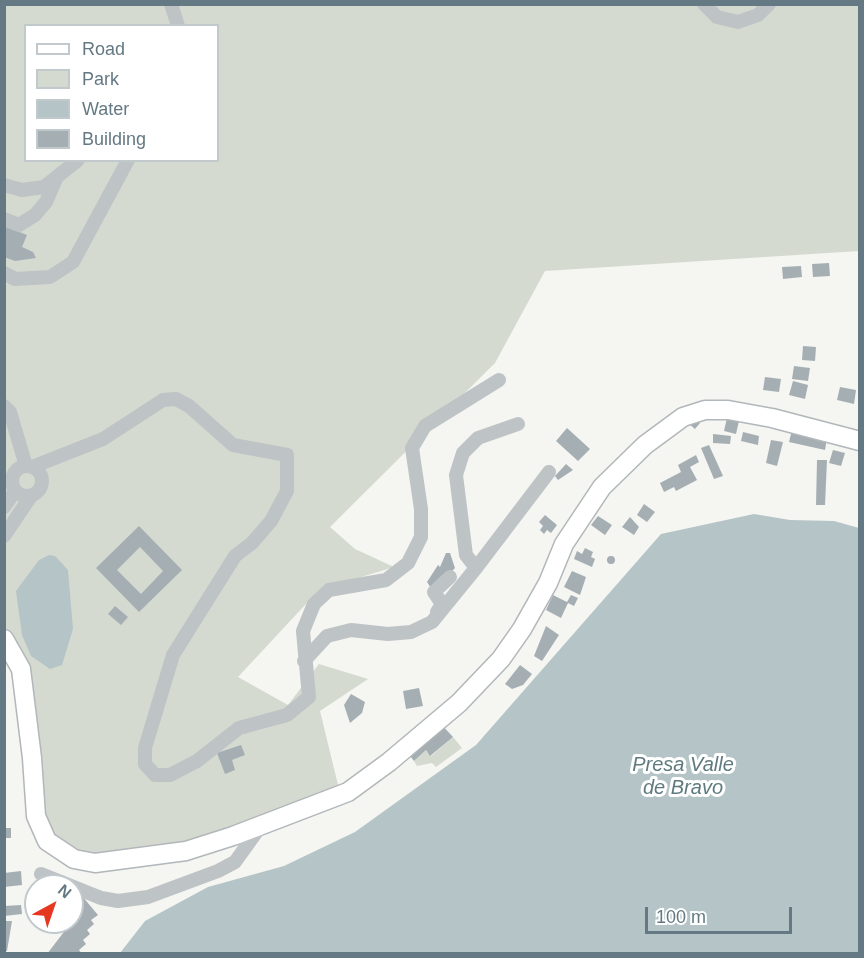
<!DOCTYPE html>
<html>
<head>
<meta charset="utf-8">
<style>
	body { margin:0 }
	#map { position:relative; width:864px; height:958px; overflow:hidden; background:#f5f5f1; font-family:Helvetica,sans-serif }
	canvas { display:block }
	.frame { position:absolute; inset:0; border:6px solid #647983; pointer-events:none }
	.legend { position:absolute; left:24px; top:24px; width:195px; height:138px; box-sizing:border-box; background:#fff; border:2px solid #c1c9cd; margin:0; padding:8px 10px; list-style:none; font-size:18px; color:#647983 }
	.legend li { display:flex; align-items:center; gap:12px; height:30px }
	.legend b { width:30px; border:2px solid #c1c9cd }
	.north { position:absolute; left:24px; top:874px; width:60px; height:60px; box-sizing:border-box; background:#fff; border:2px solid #c1c9cd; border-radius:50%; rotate:40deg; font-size:16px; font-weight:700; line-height:24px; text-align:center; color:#647983 }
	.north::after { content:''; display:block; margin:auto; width:21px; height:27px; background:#e63721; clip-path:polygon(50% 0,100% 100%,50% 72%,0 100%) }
	.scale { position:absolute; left:645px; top:907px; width:147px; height:27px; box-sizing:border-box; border:3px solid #647983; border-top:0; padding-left:8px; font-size:18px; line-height:21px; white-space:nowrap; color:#647983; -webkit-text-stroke:4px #fff; paint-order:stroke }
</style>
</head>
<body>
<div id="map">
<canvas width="864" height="958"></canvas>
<div class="frame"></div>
<ul class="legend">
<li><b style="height:8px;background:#fff"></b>Road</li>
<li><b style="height:16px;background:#d5dad0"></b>Park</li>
<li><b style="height:16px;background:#b5c4c6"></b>Water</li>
<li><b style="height:16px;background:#a5afb3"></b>Building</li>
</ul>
<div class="north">N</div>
<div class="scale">100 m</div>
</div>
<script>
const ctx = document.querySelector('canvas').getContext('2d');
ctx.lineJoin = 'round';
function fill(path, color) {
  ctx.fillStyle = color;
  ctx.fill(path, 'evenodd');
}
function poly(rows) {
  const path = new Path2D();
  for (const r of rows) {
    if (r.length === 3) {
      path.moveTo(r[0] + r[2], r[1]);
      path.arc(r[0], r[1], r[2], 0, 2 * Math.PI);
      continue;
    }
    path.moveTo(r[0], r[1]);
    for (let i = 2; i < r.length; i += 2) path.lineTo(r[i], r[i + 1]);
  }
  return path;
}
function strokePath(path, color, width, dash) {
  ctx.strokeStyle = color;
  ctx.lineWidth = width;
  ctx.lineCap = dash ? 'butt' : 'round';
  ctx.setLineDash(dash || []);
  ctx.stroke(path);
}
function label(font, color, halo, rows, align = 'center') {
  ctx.font = font + ' Helvetica,sans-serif';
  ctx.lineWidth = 6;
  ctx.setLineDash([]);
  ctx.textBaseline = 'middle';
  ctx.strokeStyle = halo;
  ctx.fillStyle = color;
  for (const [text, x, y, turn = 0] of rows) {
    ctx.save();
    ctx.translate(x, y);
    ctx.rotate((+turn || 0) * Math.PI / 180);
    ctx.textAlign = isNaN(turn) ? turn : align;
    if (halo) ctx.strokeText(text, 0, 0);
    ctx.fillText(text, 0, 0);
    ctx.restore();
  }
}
const green = poly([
	[4,5,859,5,859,251,545,271,495,363,330,527,355,549,394,567,319,590,238,677,288,705,319,664,368,679,320,711,339,789,183,847,79,857,52,837,42,818,25,668,5,629],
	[26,26,218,26,218,160,26,160],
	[453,737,462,748,436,767,432,763,417,766,414,761,426,750,431,756]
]);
const water = poly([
	[754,514,790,520,834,521,859,528,859,953,120,953,145,921,208,887,284,866,355,832,476,745,661,534],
	[49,555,55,556,68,570,73,629,62,665,50,669,31,656,22,635,16,591,39,560]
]);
const building = poly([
	[4,226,27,235,22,247,33,252,36,258,15,261,4,257],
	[829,263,830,276,813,277,812,264],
	[801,266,802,277,783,279,782,267],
	[803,346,816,347,815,361,802,360],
	[794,366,810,368,808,381,792,379],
	[765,377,781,379,779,392,763,390],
	[793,381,808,385,805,399,789,395],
	[840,387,856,390,854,404,837,400],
	[693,417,700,423,695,429,688,423],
	[727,418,739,421,736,434,724,431],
	[567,428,590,449,578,461,556,441],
	[792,430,827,438,825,450,789,442],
	[743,432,759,436,758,445,741,441],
	[713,434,731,436,730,444,713,443],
	[771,440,783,442,777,466,766,463],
	[709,445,723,476,714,479,701,448],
	[833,450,845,453,841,466,829,463],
	[696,455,699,462,690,467,697,480,676,491,674,487,664,492,660,483,681,472,678,465],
	[817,460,827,460,825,505,816,505],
	[566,464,573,470,558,480,555,476],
	[644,504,655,512,647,522,637,515],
	[545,515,557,525,551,533,547,530,544,534,540,530,543,526,539,522],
	[598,516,612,525,605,535,591,525],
	[630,517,639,527,634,535,622,527],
	[139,526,182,570,139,612,96,568],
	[140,547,163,571,141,594,117,570],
	[585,548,593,552,591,557,595,559,592,567,574,559,577,551,582,554],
	[446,553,450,553,455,568,433,591,427,582,438,565,440,567],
	[611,560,4],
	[572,571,586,577,580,595,564,587],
	[553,595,567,602,571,595,578,598,574,606,568,603,561,618,546,610],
	[115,606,128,617,121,625,108,614],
	[546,626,559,635,542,661,534,656],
	[520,665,532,674,523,685,512,689,505,684],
	[419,688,423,706,406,709,403,691],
	[351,694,365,702,362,713,350,723,344,705],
	[441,724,453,737,430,756,426,750,414,761,407,752],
	[241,745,245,755,232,760,235,770,225,774,217,753],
	[4,828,11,828,11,838,4,838],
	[21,871,22,885,4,887,4,873],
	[82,896,98,915,91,920,94,924,87,930,90,934,83,940,86,944,79,950,82,954,47,954,70,924,68,922,72,922,75,915,72,904],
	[21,905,22,914,4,916,4,906],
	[4,921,12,921,7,951,4,951]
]);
const minor = poly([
	[171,4,178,26],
	[704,4,717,17,738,22,758,15,769,4],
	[4,185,22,190,44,187,78,160],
	[4,219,19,225,35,215,46,202,56,179],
	[4,273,15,279,50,277,73,262,128,160],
	[4,406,10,412,26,466],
	[27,481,15],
	[32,467,103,439,163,400,176,399,189,406,233,445,287,455,287,491,271,521,252,543,235,556,173,655,145,748,145,764,155,775,170,775,197,761,239,728,287,715,309,697,303,631,314,604,329,590,386,580,408,563,421,537,421,509,412,448,425,426,499,380],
	[4,507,15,491],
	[4,536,31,496],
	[476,568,466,555,456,475,463,453,478,438,518,424],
	[437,612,442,604,434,592,450,577],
	[304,661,327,636,351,630,388,634,411,632,432,622,476,568,549,472],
	[41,874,101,898,118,901,148,897,218,871,235,862,263,823]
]);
const major = poly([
	[4,639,21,669,32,758,36,816,47,841,74,859,95,863,186,851,233,836,348,792,389,762,459,703,501,659,522,629,548,583,564,544,602,487,645,445,683,417,705,410,728,410,772,418,860,441]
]);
const waterNames = [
	["Presa Valle",683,765],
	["de Bravo",683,788]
];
fill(green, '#d5dad0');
fill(water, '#b5c4c6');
fill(building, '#a5afb3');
strokePath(major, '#b1b7ba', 21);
strokePath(minor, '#bec3c6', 14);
strokePath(major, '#fff', 18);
label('italic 20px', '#5f7b80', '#fff', waterNames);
</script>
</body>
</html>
